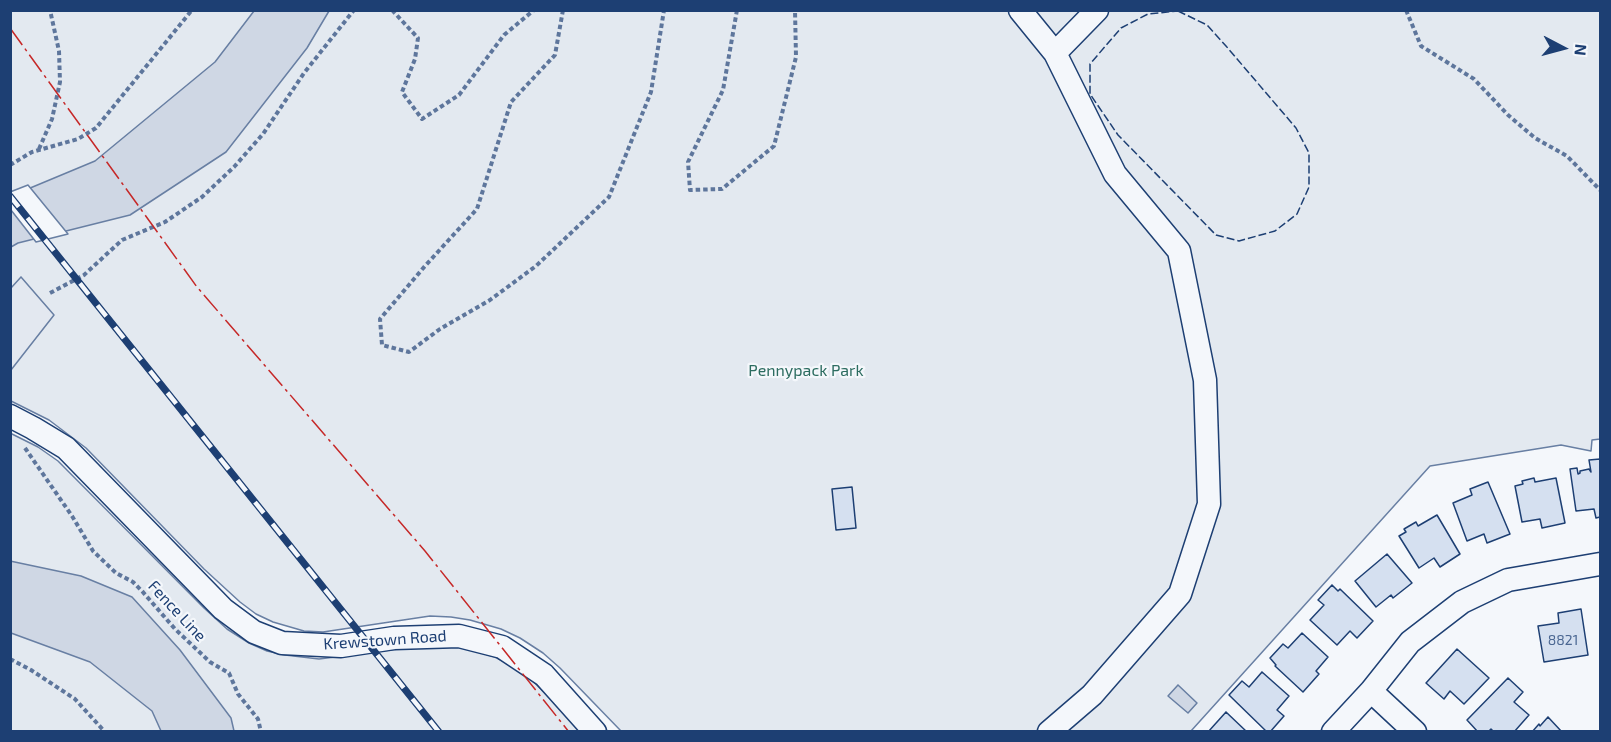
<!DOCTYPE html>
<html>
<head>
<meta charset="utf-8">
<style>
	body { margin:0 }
	#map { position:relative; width:1611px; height:742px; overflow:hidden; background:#f4f7fb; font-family:"Exo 2",sans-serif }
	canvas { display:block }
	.frame { position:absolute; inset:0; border:12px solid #1d3f73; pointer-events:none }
	.north { position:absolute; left:1533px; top:18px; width:60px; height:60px; -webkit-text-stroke:4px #f4f7fb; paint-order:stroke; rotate:96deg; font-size:16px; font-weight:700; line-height:24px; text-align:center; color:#1d3f73 }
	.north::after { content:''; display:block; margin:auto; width:21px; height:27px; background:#1d3f73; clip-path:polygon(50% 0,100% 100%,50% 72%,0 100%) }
</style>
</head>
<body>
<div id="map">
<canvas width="1611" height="742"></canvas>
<div class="frame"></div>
<div class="north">N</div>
</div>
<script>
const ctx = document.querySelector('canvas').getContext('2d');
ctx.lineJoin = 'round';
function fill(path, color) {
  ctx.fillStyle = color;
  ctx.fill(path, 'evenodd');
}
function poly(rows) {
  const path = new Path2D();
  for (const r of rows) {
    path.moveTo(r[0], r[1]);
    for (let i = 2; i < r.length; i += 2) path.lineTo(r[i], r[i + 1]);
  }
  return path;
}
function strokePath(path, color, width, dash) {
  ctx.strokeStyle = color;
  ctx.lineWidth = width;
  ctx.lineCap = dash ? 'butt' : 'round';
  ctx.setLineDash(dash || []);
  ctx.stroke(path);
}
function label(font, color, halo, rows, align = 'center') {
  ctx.font = font + ' "Exo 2",sans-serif';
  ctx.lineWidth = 4.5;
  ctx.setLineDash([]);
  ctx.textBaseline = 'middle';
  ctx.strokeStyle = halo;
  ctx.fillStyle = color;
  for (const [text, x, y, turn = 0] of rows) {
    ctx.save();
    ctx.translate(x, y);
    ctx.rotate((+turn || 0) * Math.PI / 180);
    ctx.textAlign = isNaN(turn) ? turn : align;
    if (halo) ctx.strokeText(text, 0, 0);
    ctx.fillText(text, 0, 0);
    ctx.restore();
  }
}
const green = poly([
	[11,11,1600,11,1600,439,1592,440,1591,451,1561,445,1430,466,1191,731,621,731,560,668,543,653,520,638,501,629,470,620,451,617,430,616,323,632,304,631,273,622,256,614,240,602,204,569,86,448,49,420,11,401,11,11],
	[10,433,38,447,58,461,204,608,227,629,249,643,267,651,285,655,319,659,422,646,443,645,465,648,495,657,524,672,582,731,11,731,10,433]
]);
const parking = poly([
	[21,277,54,315,11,370,11,288,21,277]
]);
const water = poly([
	[254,11,329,11,307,48,226,152,130,215,18,243,11,247,11,196,95,161,215,62,254,11],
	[10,561,81,576,132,597,180,650,231,718,234,731,161,731,152,711,90,662,11,633,10,561],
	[1178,685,1197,703,1188,713,1168,696,1178,685]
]);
const pier = poly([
	[28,185,68,234,36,242,11,210,10,192,28,185]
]);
const building = poly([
	[1600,459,1600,517,1596,518,1594,509,1576,511,1570,469,1577,468,1578,474,1580,473,1580,471,1589,469,1591,472,1589,460,1600,459],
	[1534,478,1535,482,1556,478,1565,523,1542,528,1540,519,1522,522,1515,486,1523,484,1522,481,1534,478],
	[1488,482,1510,534,1487,543,1484,534,1467,541,1453,503,1472,495,1470,489,1488,482],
	[852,487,856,528,836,530,832,489,852,487],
	[1437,515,1460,554,1440,567,1434,558,1419,568,1399,536,1406,532,1404,529,1416,522,1418,526,1437,515],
	[1387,554,1412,583,1393,598,1391,595,1376,607,1355,581,1387,554],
	[1332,585,1338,591,1340,589,1373,621,1357,638,1350,631,1337,645,1310,620,1324,605,1318,600,1332,585],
	[1581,609,1588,655,1544,662,1538,626,1559,623,1558,613,1581,609],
	[1302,633,1328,657,1316,671,1319,674,1303,692,1275,666,1276,665,1270,658,1283,644,1288,648,1302,633],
	[1457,649,1489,678,1464,704,1450,691,1444,699,1426,683,1457,649],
	[1262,672,1289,696,1277,710,1284,716,1270,732,1267,732,1229,695,1242,681,1249,687,1262,672],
	[1508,678,1523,692,1514,702,1529,715,1514,732,1494,732,1491,729,1488,732,1478,732,1467,720,1508,678],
	[1226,712,1247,732,1208,732,1226,712],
	[1548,717,1562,732,1532,732,1539,724,1540,726,1548,717]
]);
const path = poly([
	[392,10,418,38,415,59,402,92,422,119,459,95,504,35,534,10],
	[563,10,555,55,511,102,477,209,425,266,380,319,382,345,409,352,440,329,490,300,536,266,609,197,651,92,664,10],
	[737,10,723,90,688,162,690,190,722,189,774,146,796,57,795,10],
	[1406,10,1421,46,1474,79,1508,115,1535,138,1567,156,1600,190],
	[39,149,52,119,60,82,59,51,50,10],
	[10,165,32,152,78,139,96,128,192,10],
	[50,293,84,275,122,240,165,222,202,197,234,167,263,134,304,73,354,10],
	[25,448,72,516,93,551,116,573,133,582,142,591,175,629,210,662,229,673,238,694,258,719,261,732],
	[10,659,31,670,75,699,105,732]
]);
const minor = poly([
	[1020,10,1055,53,1115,174,1179,251,1205,380,1209,504,1180,594,1092,695,1049,732],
	[1055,53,1097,10],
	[10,416,33,428,66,448,223,609,254,632,282,643,341,646,394,638,459,636,502,647,544,675,595,732],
	[1371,691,1415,732],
	[1333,732,1371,691,1410,642,1462,602,1508,580,1600,564]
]);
const rail = poly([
	[10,196,439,732]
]);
const fence = poly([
	[1178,11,1207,25,1226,46,1296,128,1309,153,1309,187,1297,214,1275,231,1239,241,1216,235,1118,135,1090,94,1090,64,1121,28,1148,14,1178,11]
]);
const power = poly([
	[10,28,197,287,425,551,569,732]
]);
const numberNames = [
	["8821",1563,640]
];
const parkNames = [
	["Pennypack Park",806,371]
];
const streetNames = [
	["Fence Line",177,611,47],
	["Krewstown Road",385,640,-4]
];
fill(green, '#e3e9f0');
strokePath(green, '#687fa3', 1.5);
fill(parking, '#e3e8f0');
strokePath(parking, '#687fa3', 1.5);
fill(water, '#cfd7e4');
strokePath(water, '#687fa3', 1.5);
fill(pier, '#f4f7fb');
strokePath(pier, '#687fa3', 1.5);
fill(building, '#d5e0f0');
strokePath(building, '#1d3f73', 1.5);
strokePath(minor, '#1d3f73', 25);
strokePath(path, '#5e769c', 4, [4.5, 3]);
strokePath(minor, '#f4f7fb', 22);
strokePath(rail, '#1d3f73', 7);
strokePath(rail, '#f4f7fb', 4.5, [14]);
strokePath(fence, '#1d3f73', 1.5, [8, 3]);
strokePath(power, '#c62828', 1.5, [21, 4.5, 3, 4.5]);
label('14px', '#4b6792', null, numberNames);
label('16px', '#2c6c60', '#f4f7fb', parkNames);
label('16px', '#1d3f73', '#f4f7fb', streetNames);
</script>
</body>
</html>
